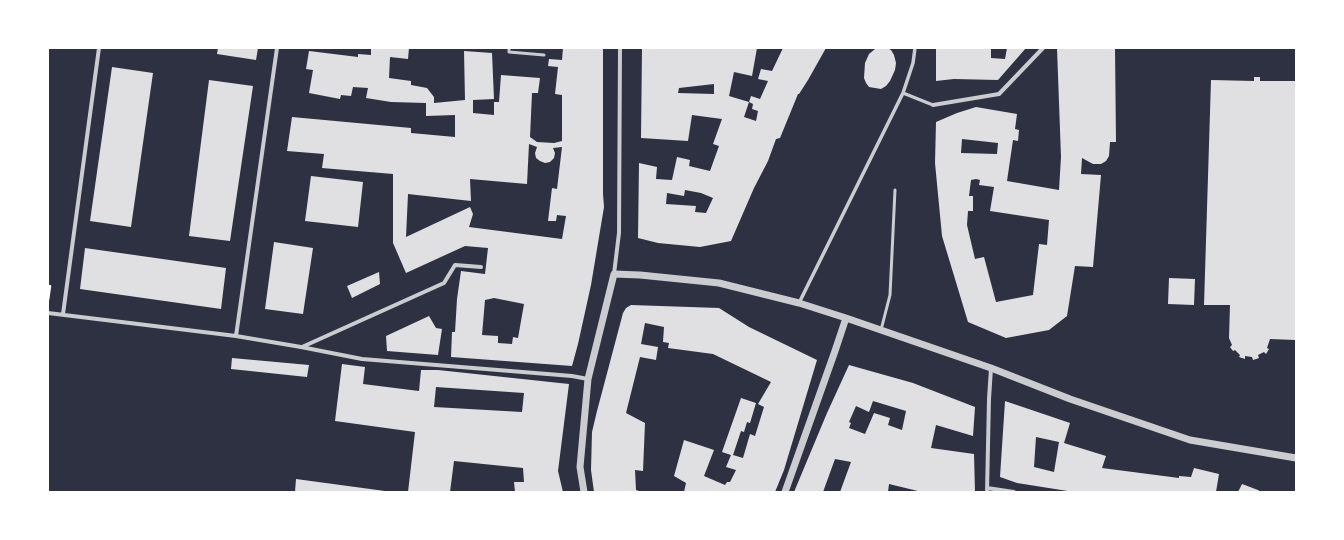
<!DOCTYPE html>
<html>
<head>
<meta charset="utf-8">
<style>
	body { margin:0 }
	#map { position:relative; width:1344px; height:540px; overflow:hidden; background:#2d3142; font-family:"Noto Sans",sans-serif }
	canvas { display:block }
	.frame { position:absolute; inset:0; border:49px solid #fff; pointer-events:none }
</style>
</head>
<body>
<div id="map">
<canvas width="1344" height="540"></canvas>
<div class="frame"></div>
</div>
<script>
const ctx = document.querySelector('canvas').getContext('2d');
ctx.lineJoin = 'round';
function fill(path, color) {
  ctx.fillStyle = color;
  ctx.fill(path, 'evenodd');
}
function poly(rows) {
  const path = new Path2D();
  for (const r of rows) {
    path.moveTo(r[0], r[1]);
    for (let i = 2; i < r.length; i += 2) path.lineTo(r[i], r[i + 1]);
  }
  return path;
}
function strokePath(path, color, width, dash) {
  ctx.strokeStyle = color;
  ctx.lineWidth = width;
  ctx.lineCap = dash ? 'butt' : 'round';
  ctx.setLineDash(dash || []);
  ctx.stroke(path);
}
const building = poly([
	[218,48,258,48,256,60,217,54],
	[371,48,409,48,408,59,390,57,389,78,411,81,411,85,427,88,434,97,434,103,465,100,464,51,492,53,494,99,473,100,473,113,494,115,494,102,499,102,501,75,540,78,538,93,532,93,530,137,537,142,554,143,562,141,562,95,555,94,558,67,548,66,549,59,562,60,563,48,603,48,603,194,604,207,591,285,578,344,572,366,451,357,452,332,455,332,457,299,461,271,485,274,488,248,465,246,406,273,393,243,393,174,322,168,324,154,287,151,292,117,411,128,411,133,455,137,455,115,426,116,426,103,391,102,366,98,368,88,353,87,351,96,341,95,340,99,309,93,313,70,306,69,309,51,358,57,358,54,371,55],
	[529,144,537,147,535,153,536,158,540,161,545,163,550,162,554,158,555,153,553,148,562,147,557,189,552,188,548,221,556,221,557,215,566,216,562,239,469,227,473,214,470,207,406,237,408,194,471,201,470,179,527,184],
	[494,298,524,304,518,338,513,337,512,344,498,343,498,336,482,335,485,300],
	[642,48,757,48,752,76,734,72,729,96,749,102,744,117,756,121,758,111,752,109,753,104,749,102,751,96,760,99,768,81,758,79,761,69,772,71,783,48,826,48,808,80,799,94,798,94,780,138,776,139,768,161,754,188,731,241,700,247,658,243,638,238,639,163,657,167,656,179,672,180,677,157,690,160,689,166,710,171,719,146,713,144,722,119,692,115,688,141,641,138],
	[714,84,714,94,678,93,679,88],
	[685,190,701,193,713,198,706,213,695,212,696,206,666,204,667,193,684,196],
	[878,48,887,48,891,50,894,55,896,63,895,70,890,81,886,86,881,89,869,87,866,83,864,78,865,63,869,54,875,49],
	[936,48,991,48,991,58,1005,59,1007,48,1026,48,998,80,954,79,936,81],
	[1057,48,1115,48,1116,142,1110,142,1109,156,1106,161,1101,164,1093,164,1082,158,1081,174,1101,175,1093,267,1075,266,1067,316,1049,330,1006,338,968,322,942,236,935,163,936,122,957,113,976,107,1017,114,1015,129,1019,130,1018,141,1013,140,1007,181,1059,190,1061,157],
	[962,139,998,143,997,154,961,153],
	[976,179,980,180,979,185,994,187,990,211,1049,220,1047,245,1039,244,1033,295,996,302,984,257,975,259,967,225,968,211,973,211,973,196,969,196,971,180],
	[112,67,153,73,131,227,90,221],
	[1254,77,1260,77,1260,81,1296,81,1296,310,1295,340,1270,339,1267,348,1269,349,1266,354,1264,352,1258,355,1259,358,1253,360,1252,357,1245,356,1245,359,1239,357,1240,355,1235,350,1233,351,1230,347,1232,345,1229,338,1230,305,1204,305,1211,80,1254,81],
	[209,80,253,86,230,241,189,236],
	[311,176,363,182,358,227,305,221],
	[274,242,313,248,303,314,265,309],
	[85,248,226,268,221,309,80,289],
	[379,272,380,284,352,298,347,286],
	[1169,278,1195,279,1194,305,1168,304],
	[631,305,719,308,749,327,817,360,784,470,775,492,684,492,686,483,674,476,684,440,714,450,704,476,725,485,727,482,730,482,736,470,726,467,731,455,722,452,741,398,756,403,750,423,747,422,744,432,741,431,733,455,743,458,750,434,755,436,764,407,758,404,771,382,713,354,668,348,669,343,663,342,664,327,645,323,641,344,658,347,656,360,640,357,626,413,645,423,643,471,635,470,636,490,642,492,594,492,591,470,592,432,597,411,623,313,626,308],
	[429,316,436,328,442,329,438,355,387,351,386,336],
	[232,358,309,365,307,377,231,369],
	[342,364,365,367,363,384,419,391,421,370,438,370,569,384,558,471,563,492,515,492,514,482,524,482,523,468,454,461,450,492,408,492,415,432,335,421],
	[436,387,524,393,522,412,434,407],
	[849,365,913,383,975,407,973,436,936,425,931,448,974,454,975,492,922,492,889,484,888,492,840,492,851,462,835,459,823,492,794,492,827,413],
	[873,401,906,411,902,430,888,425,890,418,874,413,865,434,849,428,851,423,849,422,856,406,869,412],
	[1005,401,1070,423,1064,443,1106,456,1102,468,1179,478,1179,476,1191,477,1194,468,1219,474,1216,492,1074,492,1017,483,1000,477],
	[1036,437,1059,442,1054,472,1034,467],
	[296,479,385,491,385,492,295,492],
	[1242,484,1258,490,1261,492,1238,492]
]);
const path = poly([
	[48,300,50,286]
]);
const service = poly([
	[509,48,509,52,544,55],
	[881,330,890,295,895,190]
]);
const pedestrian = poly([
	[903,93,933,105],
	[799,303,903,93,913,63,915,48]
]);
const minor = poly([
	[933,105,999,94,1043,48],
	[614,274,619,233,620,48],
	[48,313,236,336,301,347,362,359,572,376,588,379],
	[63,314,99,48],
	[236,336,277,48],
	[302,347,444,283,455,265,481,267],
	[987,488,1014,492],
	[987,492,989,399,991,368]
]);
const tertiary = poly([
	[584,492,580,467,588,379,614,274,640,275,719,283,799,303,846,318,991,368,1070,399,1190,440,1296,458],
	[785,492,835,351,846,318]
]);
fill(building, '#e0e0e3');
strokePath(path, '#fff', 2.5);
strokePath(service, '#caccd0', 3);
strokePath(pedestrian, '#caccd0', 3.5);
strokePath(minor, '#caccd0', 4);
strokePath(tertiary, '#caccd0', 7);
</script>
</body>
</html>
